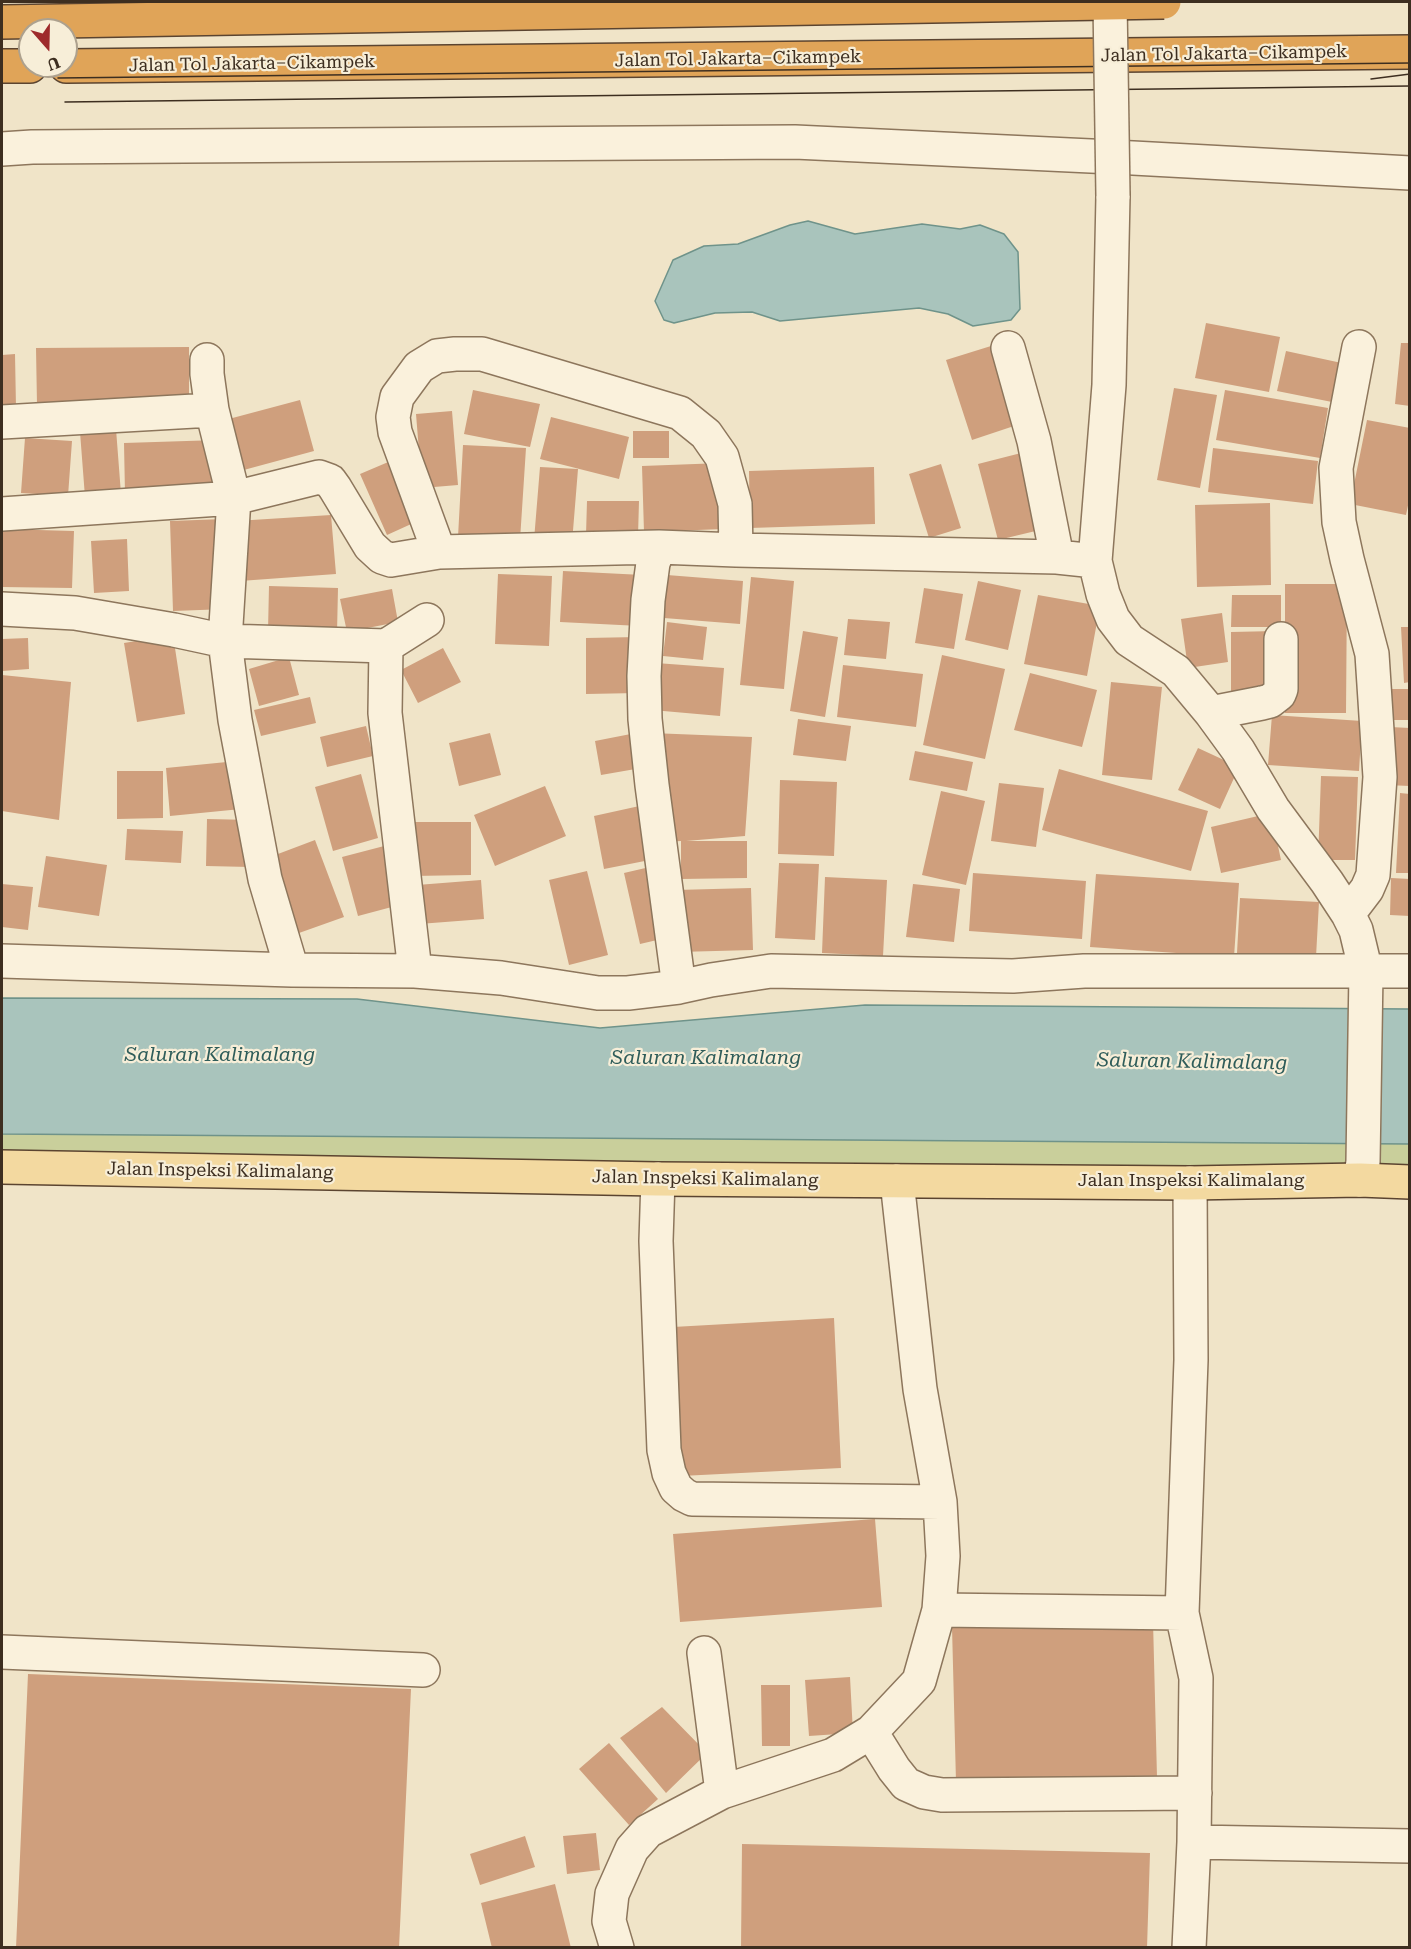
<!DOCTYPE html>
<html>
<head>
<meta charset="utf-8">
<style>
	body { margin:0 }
	#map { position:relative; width:1411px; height:1949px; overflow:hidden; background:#f0e4c8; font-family:"Roboto Serif",serif }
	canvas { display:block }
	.frame { position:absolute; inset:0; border:3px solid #3d2e20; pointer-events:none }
	.north { position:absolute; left:18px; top:18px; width:60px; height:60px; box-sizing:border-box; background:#f7eed8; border:2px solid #ada18e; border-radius:50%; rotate:160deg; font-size:16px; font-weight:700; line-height:24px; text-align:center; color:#3d2e20 }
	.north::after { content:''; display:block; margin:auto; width:21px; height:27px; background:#9e2a2b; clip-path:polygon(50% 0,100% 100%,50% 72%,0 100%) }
</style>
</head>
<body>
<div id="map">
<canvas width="1411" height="1949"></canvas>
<div class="frame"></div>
<div class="north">U</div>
</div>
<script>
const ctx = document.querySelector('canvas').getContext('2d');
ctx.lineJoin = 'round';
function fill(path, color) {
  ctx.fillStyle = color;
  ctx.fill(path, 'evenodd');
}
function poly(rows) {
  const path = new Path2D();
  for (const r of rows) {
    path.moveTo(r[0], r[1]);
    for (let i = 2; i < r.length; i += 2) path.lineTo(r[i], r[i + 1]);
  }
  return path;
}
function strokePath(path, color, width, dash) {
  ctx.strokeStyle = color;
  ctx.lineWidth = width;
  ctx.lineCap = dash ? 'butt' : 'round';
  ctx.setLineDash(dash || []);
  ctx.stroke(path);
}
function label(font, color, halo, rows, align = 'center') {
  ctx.font = font + ' "Roboto Serif",serif';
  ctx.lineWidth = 4.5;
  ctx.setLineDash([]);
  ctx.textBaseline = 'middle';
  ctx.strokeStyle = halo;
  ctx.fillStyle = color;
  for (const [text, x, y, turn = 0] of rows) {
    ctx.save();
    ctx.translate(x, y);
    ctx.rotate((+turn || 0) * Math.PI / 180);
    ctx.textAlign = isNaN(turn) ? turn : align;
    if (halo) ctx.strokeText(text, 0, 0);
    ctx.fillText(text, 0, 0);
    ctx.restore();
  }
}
const green = poly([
	[2,1134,1410,1144,1409,1182,2,1169]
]);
const water = poly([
	[808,221,855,234,922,224,960,229,980,225,1004,234,1018,252,1020,309,1011,320,973,326,948,314,919,308,780,321,752,312,715,313,674,323,664,320,655,301,673,260,704,246,738,244,790,225,808,221],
	[2,998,357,999,600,1028,865,1005,1409,1009,1409,1144,2,1134,2,998]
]);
const building = poly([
	[1206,323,1280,337,1269,392,1195,378],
	[1401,343,1410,343,1410,406,1395,404],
	[991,346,1017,425,972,440,946,360],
	[189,347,189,405,37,405,36,348],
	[1286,351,1351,365,1342,404,1277,391],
	[15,354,16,408,2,409,2,355],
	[1174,388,1217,395,1200,488,1157,480],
	[473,390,540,404,530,447,464,434],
	[1225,390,1328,408,1320,458,1216,440],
	[300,400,314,451,240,471,225,420],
	[452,411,458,485,422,488,416,414],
	[551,417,629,437,619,479,540,459],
	[1367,420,1410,428,1410,496,1406,515,1350,504],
	[116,429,121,494,85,497,80,432],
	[633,431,669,431,669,458,633,458],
	[25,438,72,441,68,496,21,493],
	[218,440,219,492,125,494,124,443],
	[463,445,526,448,520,540,458,537],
	[1213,448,1318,461,1313,504,1208,492],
	[1025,452,1044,529,998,540,978,464],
	[393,460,420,520,387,535,360,474],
	[722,463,724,529,644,532,642,466],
	[941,464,961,528,929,538,909,474],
	[540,467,578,469,572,543,534,540],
	[874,467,875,524,750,528,749,471],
	[587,501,639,501,638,536,586,535],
	[1270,503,1271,585,1197,587,1195,505],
	[331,515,336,574,240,581,236,521],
	[224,519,227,609,173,611,170,521],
	[2,529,74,531,72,588,2,587],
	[127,539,129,591,94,593,91,541],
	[563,571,643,575,640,626,560,622],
	[498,574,552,576,549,646,495,644],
	[667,575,743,581,740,624,664,618],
	[751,577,794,581,784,689,740,685],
	[978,581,1021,590,1008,650,965,640],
	[1285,584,1347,584,1346,713,1285,713],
	[269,586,338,588,337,633,268,631],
	[924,588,963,594,954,649,915,643],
	[392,589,398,622,347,632,340,599],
	[1038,595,1100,606,1087,676,1024,664],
	[1232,595,1281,595,1281,627,1231,627],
	[1222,613,1228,662,1188,668,1181,619],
	[848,619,890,622,886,659,844,655],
	[667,622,707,627,703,660,663,656],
	[1401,627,1410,627,1410,682,1404,683],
	[803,631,838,637,825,717,790,711],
	[1276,631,1275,691,1231,691,1231,632],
	[173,635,185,714,137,722,124,643],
	[638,637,638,693,586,694,586,638],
	[28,638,29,669,2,671,2,639],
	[443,648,461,682,418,703,401,670],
	[942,655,1005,669,985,759,923,745],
	[289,657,299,695,259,706,249,669],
	[656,663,724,668,720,716,652,710],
	[843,665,923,674,916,727,837,717],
	[1030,673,1097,690,1082,747,1014,730],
	[2,675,71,682,59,820,2,811],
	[1111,682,1162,687,1152,780,1102,775],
	[1386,689,1410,689,1410,720,1386,720],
	[310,697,316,723,261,736,254,710],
	[1272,715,1362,721,1359,771,1268,765],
	[798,719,851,726,846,761,793,755],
	[366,726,373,756,327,767,320,737],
	[1390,727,1410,728,1410,786,1386,785],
	[641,732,647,767,601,775,595,741],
	[490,733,501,775,459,786,449,743],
	[651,733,752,737,745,836,686,841,747,841,747,878,681,879,681,841,663,842],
	[1198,748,1239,767,1220,809,1178,790],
	[915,751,973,762,967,791,909,780],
	[237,761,241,809,170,816,166,768],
	[1059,769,1208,811,1191,871,1042,830],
	[117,771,163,771,163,818,117,819],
	[361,774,378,838,333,851,315,787],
	[1321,776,1358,777,1355,860,1318,860],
	[780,780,837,782,834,856,778,854],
	[999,783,1044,788,1036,847,991,841],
	[545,786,566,836,495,866,474,815],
	[941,791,985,801,966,885,922,875],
	[1400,793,1410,794,1410,873,1396,873],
	[644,805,655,859,604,869,594,816],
	[1271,813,1281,860,1221,873,1211,827],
	[207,819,252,820,250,867,206,866],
	[412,822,471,822,471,875,413,876],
	[127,829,183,831,181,863,125,860],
	[315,840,344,917,299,933,270,857],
	[388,845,403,904,358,916,342,857],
	[46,856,107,865,99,916,38,907],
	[779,863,819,864,815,940,775,938],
	[654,866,670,937,640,944,624,873],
	[587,871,608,955,569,965,549,880],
	[973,873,1086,881,1082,939,969,931],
	[1096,874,1239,883,1234,957,1090,947],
	[825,877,887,880,883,956,822,953],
	[1391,878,1410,879,1410,916,1390,915],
	[481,880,484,919,419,924,417,885],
	[2,884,33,887,28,930,2,927],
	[913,884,960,889,954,942,906,937],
	[751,888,753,950,678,952,676,890],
	[1240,898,1319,902,1316,957,1237,953],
	[834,1318,841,1468,681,1476,673,1327],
	[875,1519,882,1607,680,1622,673,1534],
	[1153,1621,1157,1777,956,1782,952,1627],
	[28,1674,411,1689,399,1948,16,1948],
	[850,1677,853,1733,809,1736,805,1680],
	[761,1685,790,1685,790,1746,762,1746],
	[662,1707,707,1753,666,1793,620,1738],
	[609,1743,658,1799,629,1825,579,1769],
	[596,1833,600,1870,567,1874,563,1836],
	[525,1836,535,1867,480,1885,470,1854],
	[742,1844,1150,1853,1147,1948,741,1948],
	[555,1884,571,1948,492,1948,481,1903]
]);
const minor = poly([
	[2,149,32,147,795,142,1133,158,1410,173],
	[1113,196,1109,385,1095,561,1103,594,1113,619,1129,640,1176,671,1211,713,1238,750,1273,809,1327,882,1348,914,1356,930,1366,972,1363,1162,1360,1180],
	[1008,348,1034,441,1057,557],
	[207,360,207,374,212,410,234,498,225,641,235,720,265,879,292,970],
	[2,422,212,410],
	[2,514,234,498,319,477,330,481,335,488,370,546,382,557,391,560,439,552,659,547],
	[439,552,395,432,393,417,397,397,419,367,437,356,455,354,482,354,680,413,706,434,722,457,735,504,736,550],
	[2,609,75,613,174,630,225,641,386,646],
	[1211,713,1262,703,1270,701,1279,694,1281,689,1281,639],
	[1348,914,1367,889,1373,875,1380,777,1372,654,1347,559,1339,522,1336,468,1359,347],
	[2,961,292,970,415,971,501,978,598,993,628,993,679,987,711,980,771,971,1013,976,1084,971,1410,971],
	[415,971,385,713,386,646,427,620],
	[679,987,652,785,645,719,644,676,648,600,653,563,659,547,736,550,1057,557,1095,561],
	[658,1179,656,1241,664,1450,669,1473,676,1488,684,1495,692,1499,940,1502],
	[939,1610,1182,1613,1191,1360,1190,1183],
	[1182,1613,1196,1678,1194,1842,1189,1948],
	[2,1652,423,1670],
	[704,1653,722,1792],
	[871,1732,894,1769,906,1784,924,1792,942,1795,1195,1793],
	[1194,1842,1410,1846],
	[617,1948,609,1921,612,1894,632,1849,648,1831,722,1792,833,1755,871,1732,919,1681,939,1610,943,1556,940,1502,920,1389,897,1181]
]);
const major = poly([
	[2,1167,658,1179,1190,1183,1360,1180,1410,1182]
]);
const highway = poly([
	[2,66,30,66],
	[66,66,1410,52]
]);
const tram = poly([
	[58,78,1410,63],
	[1371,79,1410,74],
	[65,102,1410,86]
]);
const minorBridge = poly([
	[1110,2,1113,196]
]);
const highwayBridge = poly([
	[2,22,1164,2]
]);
const streetNames = [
	["Jalan Tol Jakarta–Cikampek",1224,54,-1],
	["Jalan Tol Jakarta–Cikampek",738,59,-1],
	["Jalan Tol Jakarta–Cikampek",252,64,-1],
	["Jalan Inspeksi Kalimalang",220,1171,1],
	["Jalan Inspeksi Kalimalang",705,1179,1],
	["Jalan Inspeksi Kalimalang",1191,1181]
];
const waterNames = [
	["Saluran Kalimalang",220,1055],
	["Saluran Kalimalang",706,1058],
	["Saluran Kalimalang",1192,1062,1]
];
fill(green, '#c9cf9b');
fill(water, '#a9c4bc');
strokePath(water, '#6f938a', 1.5);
fill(building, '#cf9f7d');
strokePath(minor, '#8d765c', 36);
strokePath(major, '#5b4430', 36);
strokePath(highway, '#5b4430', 36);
strokePath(minor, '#faf1dc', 33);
strokePath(major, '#f3d9a0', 33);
strokePath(highway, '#e0a458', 33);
strokePath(tram, '#3d2e20', 1.5);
strokePath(minorBridge, '#8d765c', 36, []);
strokePath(highwayBridge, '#5b4430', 36, []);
strokePath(minorBridge, '#faf1dc', 33);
strokePath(highwayBridge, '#e0a458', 33);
label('18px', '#3d2e20', '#f7eed8', streetNames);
label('italic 20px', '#2f5d5a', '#f7eed8', waterNames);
</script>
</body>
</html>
